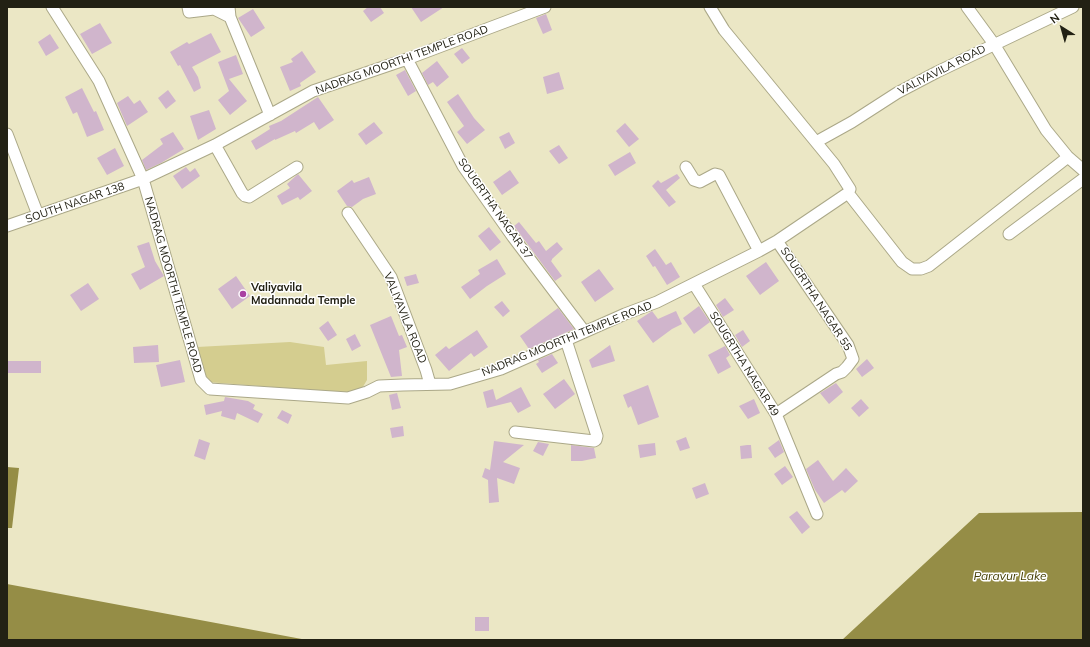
<!DOCTYPE html>
<html>
<head>
<meta charset="utf-8">
<style>
	body { margin:0 }
	#map { position:relative; width:1090px; height:647px; overflow:hidden; background:#ebe7c5; font-family:Mulish,sans-serif }
	canvas { display:block }
	.frame { position:absolute; inset:0; border:8px solid #222114; pointer-events:none }
	.north { position:absolute; left:1042px; top:8px; width:40px; height:40px; -webkit-text-stroke:3px #fff; paint-order:stroke; rotate:323deg; font-size:11px; font-weight:700; line-height:16px; text-align:center; color:#222114 }
	.north::after { content:''; display:block; margin:auto; width:14px; height:18px; background:#222114; clip-path:polygon(50% 0,100% 100%,50% 72%,0 100%) }
</style>
</head>
<body>
<div id="map">
<canvas width="1090" height="647"></canvas>
<div class="frame"></div>
<div class="north">N</div>
</div>
<script>
const ctx = document.querySelector('canvas').getContext('2d');
ctx.lineJoin = 'round';
function fill(path, color) {
  ctx.fillStyle = color;
  ctx.fill(path, 'evenodd');
}
function poly(rows) {
  const path = new Path2D();
  for (const r of rows) {
    path.moveTo(r[0], r[1]);
    for (let i = 2; i < r.length; i += 2) path.lineTo(r[i], r[i + 1]);
  }
  return path;
}
function strokePath(path, color, width, dash) {
  ctx.strokeStyle = color;
  ctx.lineWidth = width;
  ctx.lineCap = dash ? 'butt' : 'round';
  ctx.setLineDash(dash || []);
  ctx.stroke(path);
}
function label(font, color, halo, rows, align = 'center') {
  ctx.font = font + ' Mulish,sans-serif';
  ctx.lineWidth = 3;
  ctx.setLineDash([]);
  ctx.textBaseline = 'middle';
  ctx.strokeStyle = halo;
  ctx.fillStyle = color;
  for (const [text, x, y, turn = 0] of rows) {
    ctx.save();
    ctx.translate(x, y);
    ctx.rotate((+turn || 0) * Math.PI / 180);
    ctx.textAlign = isNaN(turn) ? turn : align;
    if (halo) ctx.strokeText(text, 0, 0);
    ctx.fillText(text, 0, 0);
    ctx.restore();
  }
}
const green = poly([
	[290,342,324,347,326,365,367,361,367,380,361,390,350,393,208,382,197,347]
]);
const water = poly([
	[7,467,19,468,12,528,7,528],
	[1083,512,1083,640,842,640,979,513],
	[7,584,307,640,7,640]
]);
const building = poly([
	[368,7,380,7,384,13,371,22,363,11],
	[411,7,444,7,421,22],
	[253,9,265,28,251,37,238,18],
	[546,14,552,30,543,34,536,18],
	[100,23,112,43,92,54,80,34],
	[211,33,221,52,192,67,198,77,201,88,194,92,180,65,178,66,170,52,187,42,189,44],
	[50,34,59,48,46,56,38,42],
	[462,48,470,58,462,64,454,54],
	[302,51,316,72,300,83,301,86,290,91,280,67,293,62,291,59],
	[236,55,243,74,229,79,247,101,230,115,218,100,229,91,218,62],
	[437,61,449,77,437,87,433,82,428,85,422,73],
	[405,70,416,91,408,96,396,75],
	[559,72,564,89,547,94,543,77],
	[82,88,94,112,96,111,104,130,87,137,77,112,73,114,65,97],
	[168,90,176,101,166,109,158,98],
	[458,94,474,118,485,130,467,144,457,132,464,126,447,102],
	[128,96,134,104,140,100,148,112,127,126,117,103],
	[318,97,334,120,319,130,314,122,296,133,295,131,275,140,275,139,256,150,251,141,270,129,269,126,281,121],
	[209,110,216,129,198,140,190,116],
	[374,122,383,133,366,145,358,134],
	[625,123,639,139,629,147,616,131],
	[173,132,184,149,161,163,146,170,142,160,163,144,160,139],
	[509,132,515,143,505,149,499,137],
	[559,145,568,158,559,164,549,151],
	[115,148,124,166,107,175,97,158],
	[630,152,636,163,615,176,608,165],
	[186,167,190,172,195,168,200,176,182,189,173,176],
	[510,170,519,183,502,195,493,182],
	[298,174,312,191,300,200,298,197,282,205,277,196,290,188,287,184],
	[677,174,680,178,666,190,676,202,669,207,652,186,658,180,661,183],
	[369,177,376,194,363,199,352,207,347,206,337,191,352,180,354,183],
	[519,222,536,243,539,241,546,251,557,242,563,249,552,259,552,260,551,261,562,276,555,281,514,226],
	[489,227,501,242,490,251,478,236],
	[149,242,155,261,164,276,140,290,131,274,145,267,137,246],
	[655,249,666,265,671,262,680,277,667,285,655,266,653,267,646,256],
	[497,259,506,274,487,286,470,299,461,287,480,274,478,270],
	[766,262,779,281,760,295,746,276],
	[599,269,614,289,595,302,581,282],
	[416,274,419,283,407,286,404,277],
	[236,276,250,296,232,309,218,289],
	[88,283,99,299,81,311,70,295],
	[725,298,734,310,723,317,716,305],
	[502,301,510,311,503,317,494,307],
	[699,306,710,322,694,334,683,318],
	[558,308,574,329,529,349,520,336],
	[652,311,658,319,676,311,682,324,672,329,653,343,637,321],
	[391,316,399,336,402,335,407,347,399,350,402,376,391,377,370,325],
	[328,321,337,335,328,341,319,328],
	[477,330,488,347,474,357,471,353,449,371,435,355,446,346,449,349],
	[743,330,750,341,742,347,735,335],
	[355,334,361,346,352,351,346,339],
	[158,345,159,362,134,363,133,347],
	[610,345,615,361,592,368,589,360],
	[725,346,730,355,726,358,731,367,718,374,708,355],
	[552,354,558,363,542,373,536,364,539,362,538,360],
	[867,359,874,368,862,377,856,369],
	[180,360,185,382,161,387,156,365],
	[7,361,41,361,41,373,7,373],
	[564,379,575,394,555,409,543,394],
	[836,383,843,392,829,404,820,393],
	[648,385,659,417,638,425,631,406,628,408,623,395],
	[521,387,531,406,518,413,511,402,487,408,483,392,493,389,496,400],
	[397,393,401,408,392,410,389,395],
	[225,397,248,401,255,405,253,409,263,414,258,423,237,413,235,420,221,416,222,411,206,415,204,405,224,401],
	[754,399,760,413,748,419,739,406],
	[861,399,869,408,859,417,851,408],
	[282,410,292,415,288,424,277,418],
	[403,426,404,436,392,438,390,428],
	[686,437,690,448,680,451,676,441],
	[199,439,210,443,205,460,194,456],
	[779,440,784,452,775,458,768,448],
	[494,441,524,445,503,462,520,468,514,484,497,478,499,502,489,503,488,480,482,477,485,468,490,470],
	[538,442,549,444,543,456,533,451],
	[655,443,656,455,640,458,638,445],
	[571,445,594,448,596,458,582,461,571,461],
	[747,445,751,445,752,458,741,459,740,446],
	[818,460,833,481,846,468,858,481,845,493,842,490,824,503,815,490,806,469],
	[785,466,793,477,782,485,774,474],
	[705,483,709,494,696,499,692,488],
	[797,511,810,527,802,534,789,517],
	[475,617,489,617,489,631,475,631]
]);
const minor = poly([
	[52,7,99,81,143,179,201,380,210,389,348,398,367,392,379,386,403,385,450,384,501,369,625,314,657,302,759,251,777,241,848,193,850,189,834,164,724,30,710,7],
	[188,7,189,12,214,9,230,17],
	[229,7,230,17,270,115],
	[967,7,994,44,1046,130,1068,157,1083,170],
	[407,59,463,166,513,237,584,331],
	[7,134,38,215],
	[816,142,852,122,897,93,937,72,1073,7],
	[215,145,242,193,245,196,249,197,297,167],
	[686,167,694,180,700,182,715,174,719,175,759,251],
	[848,193,902,262,912,269,921,269,929,266,1068,157],
	[348,213,391,277,426,370,430,384],
	[7,226,143,179,215,145,313,91,407,59,545,7],
	[1009,234,1083,179],
	[694,284,776,414,817,514],
	[776,414,836,374,842,372,847,367,853,359,848,345,777,241],
	[515,432,594,441,596,440,597,436,566,340]
]);
const markers = [
	[243,294,4,"#a940a2"]
];
const streetNames = [
	["NADRAG MOORTHI TEMPLE ROAD",402,60,-20],
	["VALIYAVILA ROAD",942,70,-27],
	["SOUTH NAGAR 138",75,203,-19],
	["SOUGRTHA NAGAR 37",495,209,55],
	["NADRAG MOORTHI TEMPLE ROAD",173,285,74],
	["SOUGRTHA NAGAR 55",816,299,57],
	["VALIYAVILA ROAD",405,318,68],
	["NADRAG MOORTHI TEMPLE ROAD",567,339,-22],
	["SOUGRTHA NAGAR 49",744,364,58]
];
const poiNames = [
	["Valiyavila",251,288],
	["Madannada Temple",251,301]
];
const waterNames = [
	["Paravur Lake",1010,576]
];
fill(green, '#d4cd8f');
fill(water, '#958d46');
fill(building, '#d0b5cc');
strokePath(minor, '#aba888', 13);
strokePath(minor, '#fff', 11);
for (const [x, y, r, color] of markers) {
  const dot = new Path2D();
  dot.arc(x, y, r, 0, 2 * Math.PI);
  ctx.fillStyle = color;
  ctx.fill(dot);
  strokePath(dot, '#fff', 1.5);
}
label('11px', '#222114', '#fff', streetNames);
label('bold 11px', '#222114', '#fff', poiNames, 'left');
label('italic 12px', '#474106', '#fff', waterNames);
</script>
</body>
</html>
